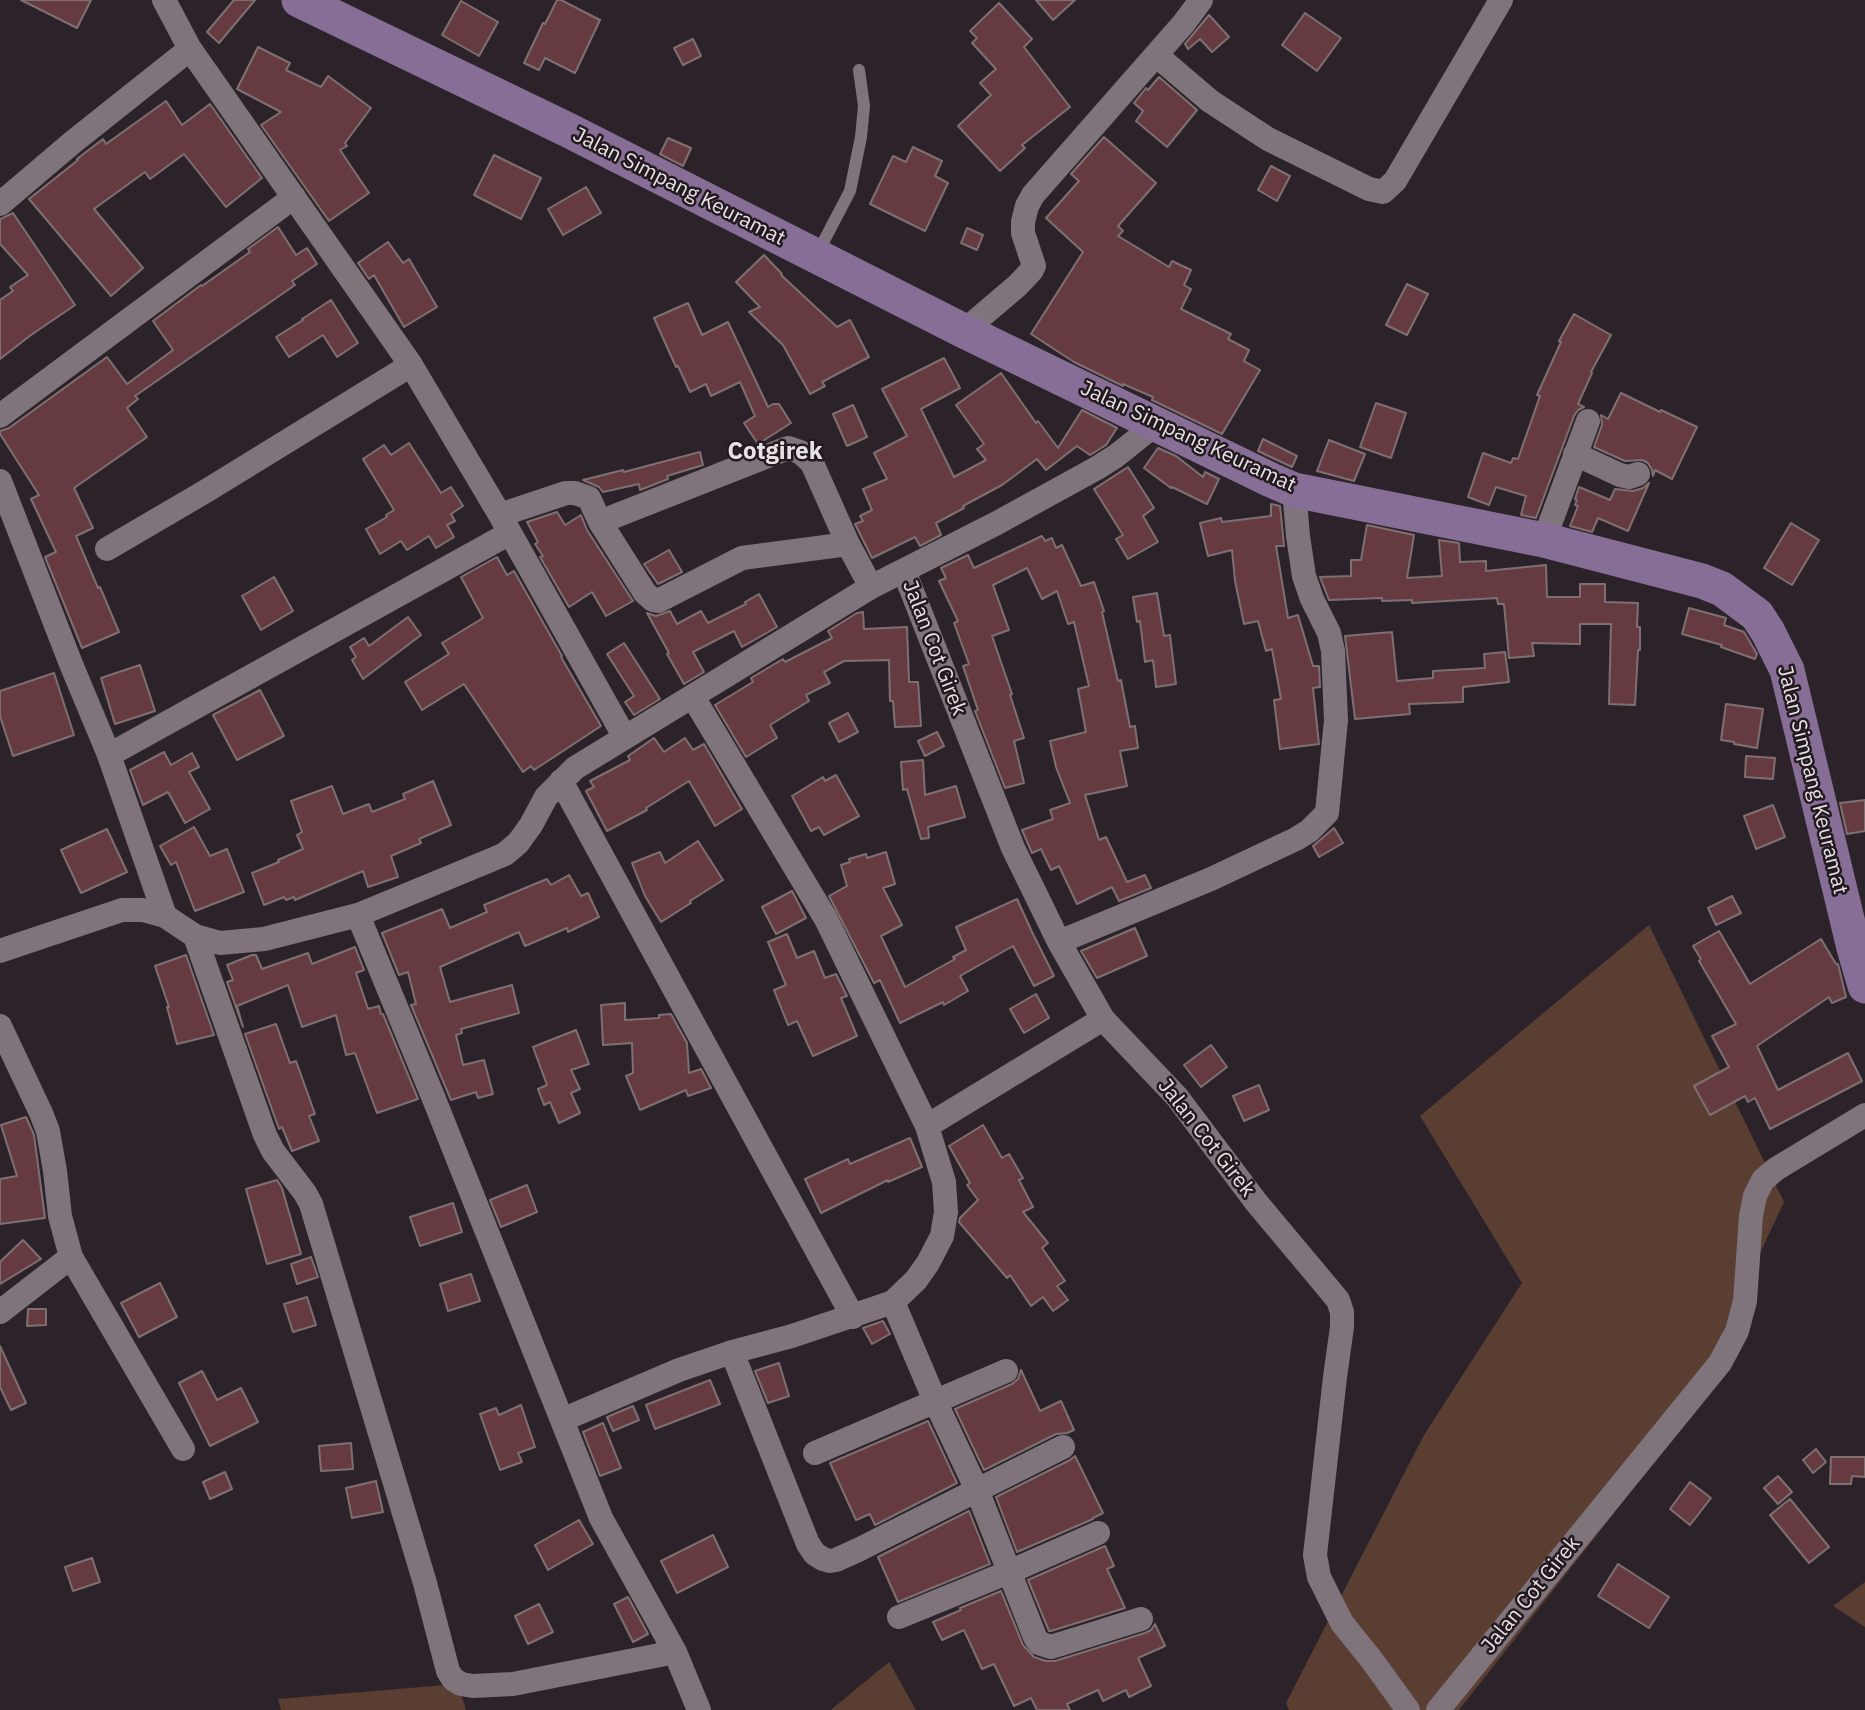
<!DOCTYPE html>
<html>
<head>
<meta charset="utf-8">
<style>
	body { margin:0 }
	canvas { display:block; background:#2c232a }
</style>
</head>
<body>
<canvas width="1865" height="1710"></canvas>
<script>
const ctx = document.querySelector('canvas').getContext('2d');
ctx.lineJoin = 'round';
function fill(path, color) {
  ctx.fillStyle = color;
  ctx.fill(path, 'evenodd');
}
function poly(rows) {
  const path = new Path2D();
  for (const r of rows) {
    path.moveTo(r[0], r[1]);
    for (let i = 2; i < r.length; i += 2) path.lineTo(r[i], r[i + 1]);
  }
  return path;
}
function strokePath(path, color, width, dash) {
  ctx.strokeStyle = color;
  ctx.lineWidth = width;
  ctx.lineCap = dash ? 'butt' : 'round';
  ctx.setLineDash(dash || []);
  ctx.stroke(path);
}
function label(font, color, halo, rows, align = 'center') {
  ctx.font = font + ' "IBM Plex Sans",sans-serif';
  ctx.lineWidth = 5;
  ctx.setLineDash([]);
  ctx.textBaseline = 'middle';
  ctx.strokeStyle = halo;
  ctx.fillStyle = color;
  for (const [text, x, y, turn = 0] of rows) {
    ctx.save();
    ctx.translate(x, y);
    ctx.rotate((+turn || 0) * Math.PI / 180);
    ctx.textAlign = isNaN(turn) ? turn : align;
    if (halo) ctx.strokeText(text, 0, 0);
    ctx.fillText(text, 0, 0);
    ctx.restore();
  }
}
const green = poly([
	[1649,925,1784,1202,1673,1438,1459,1710,1289,1710,1286,1703,1424,1435,1522,1283,1420,1116],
	[1865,1582,1865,1627,1833,1606],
	[889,1662,916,1710,832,1710,832,1709],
	[458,1684,466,1710,281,1710,278,1699]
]);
const building = poly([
	[21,0,91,0,77,28,21,0],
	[234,0,255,0,219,43,207,32,234,0],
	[557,0,561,0,600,20,575,73,545,58,539,70,524,63,543,23,545,24,557,0],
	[1036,0,1075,0,1053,20,1036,0],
	[461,1,498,22,479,56,442,35,461,1],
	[999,3,1032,39,1024,47,1070,107,1022,145,1025,148,1000,171,958,126,991,95,980,83,996,69,972,43,977,38,970,31,999,3],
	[1305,13,1341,38,1317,71,1282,45,1305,13],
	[1209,15,1229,37,1212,52,1200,39,1188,49,1185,44,1209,15],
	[693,39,701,56,683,65,674,48,693,39],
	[258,47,290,63,286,70,321,87,328,76,371,108,345,143,347,146,340,150,369,193,329,221,261,125,281,112,237,89,258,47],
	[1159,77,1197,110,1167,147,1136,121,1143,111,1134,103,1146,88,1148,90,1159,77],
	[166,101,182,125,210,104,262,178,226,207,184,154,150,179,145,172,94,209,143,268,111,296,29,199,78,160,77,159,103,139,106,144,166,101],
	[1104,137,1156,183,1118,226,1123,231,1118,236,1169,267,1172,261,1191,270,1184,285,1191,289,1181,309,1231,334,1228,339,1249,350,1244,361,1260,370,1222,434,1152,400,1153,397,1123,384,1123,386,1074,362,1031,334,1083,252,1046,218,1079,181,1071,174,1104,137],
	[668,138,691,148,683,166,660,154,668,138],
	[913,147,942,161,935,176,948,183,925,231,870,204,893,156,906,162,913,147],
	[494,155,541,178,521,219,474,195,494,155],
	[1271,166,1290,176,1277,201,1258,190,1271,166],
	[586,187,601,213,563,235,548,209,586,187],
	[13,213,75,305,31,335,0,359,0,300,13,291,10,287,28,275,0,244,0,219,13,213],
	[278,227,296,255,307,248,317,264,292,281,295,285,135,396,138,399,127,408,147,437,74,488,93,528,76,536,98,588,100,587,119,632,82,648,45,557,56,552,31,499,39,495,0,434,0,431,9,428,107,357,127,384,173,350,153,321,201,285,202,286,250,252,248,249,278,227],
	[967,228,983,235,977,250,961,243,967,228],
	[388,242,403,263,409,259,437,307,404,327,374,275,369,279,358,263,388,242],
	[764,255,782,274,781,275,837,327,850,320,869,357,822,382,825,386,810,394,783,345,749,312,760,307,736,282,764,255],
	[1407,284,1428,294,1407,335,1386,325,1407,284],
	[331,300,358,343,337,357,323,335,289,357,276,337,303,320,302,319,331,300],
	[688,303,702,335,728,322,768,407,773,404,779,404,791,423,758,444,744,423,755,416,740,382,711,396,706,384,690,392,678,366,676,367,654,318,688,303],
	[1574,314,1611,335,1591,372,1592,373,1578,404,1584,407,1578,410,1574,416,1536,518,1521,515,1526,496,1496,487,1489,505,1468,497,1483,453,1511,463,1513,458,1518,459,1540,396,1537,395,1561,342,1559,341,1574,314],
	[944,358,960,388,921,409,954,477,986,460,977,449,984,444,956,405,1001,373,1036,423,1038,421,1058,448,1082,410,1117,428,1106,445,1090,455,1077,446,1046,470,1037,459,1002,485,963,506,964,508,936,523,941,535,920,546,915,537,872,558,855,524,863,521,860,516,872,510,863,489,887,479,874,453,907,436,882,389,944,358],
	[1621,393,1660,412,1661,410,1697,427,1672,479,1655,470,1653,476,1652,470,1648,463,1642,460,1625,461,1594,447,1602,425,1601,415,1608,419,1621,393],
	[1376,403,1406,413,1391,458,1360,447,1376,403],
	[853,405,867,437,847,446,833,414,853,405],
	[1263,439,1297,456,1292,467,1258,451,1263,439],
	[1329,440,1365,454,1354,481,1317,471,1329,440],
	[409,443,441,493,451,487,463,506,451,514,455,521,447,525,454,537,436,548,429,536,407,550,401,541,380,554,366,529,387,517,386,515,394,510,363,459,384,445,391,455,409,443],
	[1158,448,1176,456,1203,477,1205,472,1219,479,1207,504,1172,487,1171,488,1144,468,1158,448],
	[700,452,703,465,667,476,668,479,640,490,639,484,603,492,599,487,583,480,623,470,624,472,700,452],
	[1128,467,1154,508,1143,516,1158,542,1128,559,1116,539,1123,535,1094,489,1128,467],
	[1649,483,1628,531,1598,518,1592,532,1570,526,1578,506,1575,505,1577,500,1575,499,1579,487,1610,500,1615,489,1633,491,1643,488,1649,483],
	[1271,504,1280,506,1284,546,1276,546,1288,618,1298,615,1313,666,1319,666,1320,687,1313,688,1319,744,1280,749,1274,700,1281,699,1272,649,1266,651,1258,621,1244,624,1235,581,1232,550,1208,556,1200,523,1221,518,1222,522,1271,516,1271,504],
	[557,512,565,525,581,515,587,530,633,601,606,616,592,592,569,607,540,557,543,556,535,544,538,542,527,522,557,512],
	[1791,523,1819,540,1792,585,1764,568,1791,523],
	[1367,525,1414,535,1407,578,1442,576,1439,540,1459,543,1460,562,1486,561,1486,571,1546,565,1547,597,1580,597,1580,584,1605,584,1605,602,1638,603,1637,627,1640,627,1640,650,1638,650,1635,705,1609,704,1611,624,1580,624,1580,644,1532,643,1534,656,1509,658,1504,604,1498,604,1497,598,1412,603,1412,600,1382,601,1382,598,1329,600,1320,577,1351,576,1351,560,1361,560,1367,525],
	[1042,536,1045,541,1052,538,1056,548,1062,545,1081,586,1094,582,1104,611,1102,612,1118,681,1121,680,1130,727,1135,726,1138,748,1120,751,1127,786,1085,795,1099,840,1106,837,1127,882,1145,875,1151,888,1119,901,1112,887,1077,904,1059,866,1051,870,1041,849,1032,853,1022,830,1053,819,1050,810,1070,803,1056,767,1050,741,1086,732,1078,689,1089,686,1074,622,1068,624,1057,591,1042,599,1027,568,993,585,1009,630,992,636,1012,694,1010,695,1024,738,1014,741,1024,783,1005,788,975,711,978,710,963,666,969,664,954,623,958,621,939,581,946,578,941,568,968,555,974,568,1042,536],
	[669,550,682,572,658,584,644,564,669,550],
	[497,557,507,575,514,571,562,656,561,657,601,726,534,770,531,766,523,772,464,684,422,710,405,682,449,654,442,643,483,618,461,577,497,557],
	[274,577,293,611,261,630,242,596,274,577],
	[1157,593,1164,636,1170,635,1176,684,1156,687,1153,660,1145,662,1140,621,1137,622,1133,597,1157,593],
	[759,594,777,627,742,647,734,631,693,652,704,672,684,684,667,654,669,653,647,613,656,616,670,611,677,624,701,611,708,623,746,604,745,602,759,594],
	[1689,608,1726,618,1724,625,1744,632,1757,654,1755,659,1721,647,1722,645,1682,634,1689,608],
	[863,612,864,629,907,627,909,682,918,682,921,726,895,727,893,701,890,701,889,660,844,661,824,672,830,683,806,695,809,701,770,725,777,738,746,757,715,705,753,682,751,678,783,659,785,662,832,638,828,631,857,613,863,612],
	[408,617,421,635,363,679,352,660,356,657,350,647,364,638,369,646,408,617],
	[1392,632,1397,681,1433,678,1433,671,1485,668,1484,654,1505,652,1509,682,1463,687,1463,702,1409,704,1410,714,1355,719,1345,636,1392,632],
	[624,643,660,699,634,715,625,702,634,696,607,654,624,643],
	[140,665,155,711,115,724,101,678,140,665],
	[54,673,74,735,13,756,0,716,0,691,54,673],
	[260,690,284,736,237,760,213,715,260,690],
	[1726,704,1763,709,1757,748,1734,744,1734,742,1721,740,1726,704],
	[848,713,858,732,839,742,829,723,848,713],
	[937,732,944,746,925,756,918,741,937,732],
	[654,738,664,752,685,738,693,750,704,744,742,809,715,826,689,781,646,808,647,810,607,831,586,791,594,787,590,781,630,760,628,756,654,738],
	[164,752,171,765,192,753,199,767,189,772,210,809,185,823,168,792,143,805,130,770,164,752],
	[1746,756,1775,758,1773,779,1745,777,1746,756],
	[923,760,925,795,956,786,965,817,928,827,929,838,921,839,907,789,903,790,901,762,923,760],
	[836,775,859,816,824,835,819,827,811,831,792,796,823,777,825,781,836,775],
	[433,781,451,825,419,839,421,843,391,856,398,877,368,887,363,871,295,900,294,897,286,900,284,897,264,905,252,873,279,862,278,860,303,849,297,835,302,832,291,801,332,786,343,814,369,804,372,812,405,799,403,794,433,781],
	[1865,800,1865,831,1847,834,1840,803,1865,800],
	[1773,805,1785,837,1756,849,1744,816,1773,805],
	[194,827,210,856,227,849,244,892,195,911,176,862,171,865,160,846,194,827],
	[1334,828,1343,843,1319,857,1313,846,1334,828],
	[107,829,127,872,81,893,61,850,107,829],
	[698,841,723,880,690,901,691,903,661,922,645,896,632,863,660,852,665,863,698,841],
	[886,852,895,884,883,888,902,925,881,936,905,987,955,959,953,957,966,950,956,927,1017,899,1032,932,1054,976,1034,986,1013,946,960,976,968,991,944,1005,943,1002,900,1023,880,980,874,983,829,896,847,886,841,865,850,862,849,859,866,854,867,858,886,852],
	[569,875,581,896,588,893,599,917,568,932,567,928,525,946,519,932,440,967,450,1002,512,985,519,1013,461,1029,462,1033,456,1035,463,1065,484,1060,493,1094,478,1098,476,1092,451,1100,411,1005,416,1004,408,972,399,975,382,933,442,909,450,928,487,912,484,905,547,879,551,885,569,875],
	[792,891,806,918,776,934,762,907,792,891],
	[1732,896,1741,913,1716,925,1708,908,1732,896],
	[1135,928,1147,956,1097,978,1081,951,1135,928],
	[1719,931,1750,984,1821,939,1836,964,1838,964,1846,997,1832,1003,1829,997,1757,1046,1778,1090,1848,1053,1862,1081,1770,1129,1755,1098,1748,1102,1745,1096,1710,1115,1694,1086,1729,1067,1712,1036,1736,1024,1699,961,1701,959,1693,946,1719,931],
	[787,934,797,958,814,951,825,978,836,974,847,996,841,998,857,1036,813,1056,797,1021,788,1025,774,990,786,985,768,942,787,934],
	[355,947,364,970,356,973,368,1009,379,1006,381,1014,383,1014,418,1099,377,1113,355,1053,346,1055,336,1015,302,1027,288,985,237,1006,243,1027,227,982,233,980,227,965,252,955,256,955,262,969,308,953,312,964,355,947],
	[186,955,214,1035,177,1044,167,1007,169,1007,155,966,186,955],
	[1036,994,1049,1018,1024,1033,1010,1009,1036,994],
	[625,1003,625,1020,659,1018,659,1015,671,1014,687,1043,689,1073,701,1069,711,1088,688,1096,686,1090,640,1110,626,1076,633,1073,632,1043,603,1045,601,1005,625,1003],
	[276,1024,290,1063,296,1061,315,1114,309,1116,319,1141,292,1151,282,1127,279,1129,245,1034,276,1024],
	[576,1030,589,1064,571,1070,580,1089,571,1093,580,1113,559,1123,550,1102,544,1105,538,1089,547,1085,533,1047,576,1030],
	[1211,1045,1227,1067,1201,1087,1184,1065,1211,1045],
	[1259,1085,1269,1110,1244,1121,1233,1096,1259,1085],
	[26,1117,34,1135,45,1218,0,1224,0,1179,17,1176,1,1125,26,1117],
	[983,1125,1002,1158,1009,1154,1023,1178,1019,1180,1033,1207,1023,1212,1048,1243,1042,1248,1065,1281,1057,1286,1068,1300,1053,1311,1043,1297,1031,1306,1010,1275,1007,1278,959,1222,960,1218,978,1200,967,1185,970,1183,949,1146,983,1125],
	[910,1138,922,1167,888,1182,888,1180,821,1213,805,1179,848,1159,850,1164,910,1138],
	[277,1180,282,1188,301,1254,267,1264,246,1189,277,1180],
	[527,1185,537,1212,501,1227,490,1200,527,1185],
	[453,1203,462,1232,420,1246,410,1217,453,1203],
	[23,1240,41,1259,0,1284,0,1262,23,1240],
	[311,1257,318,1277,297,1284,291,1264,311,1257],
	[471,1274,480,1301,448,1311,440,1284,471,1274],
	[160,1283,177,1317,139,1337,121,1303,160,1283],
	[307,1297,316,1325,293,1332,284,1304,307,1297],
	[28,1309,46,1309,46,1325,27,1326,28,1309],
	[883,1321,890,1334,872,1344,863,1328,883,1321],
	[0,1346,26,1403,11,1410,0,1387,0,1346],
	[779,1363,789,1396,768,1403,755,1371,779,1363],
	[1021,1370,1040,1411,1061,1401,1074,1430,1067,1433,1056,1434,984,1470,955,1409,1012,1384,1018,1379,1021,1370],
	[202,1371,217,1400,241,1388,258,1422,210,1446,179,1383,202,1371],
	[710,1380,720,1404,655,1429,646,1405,710,1380],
	[521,1405,535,1447,518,1453,522,1462,500,1470,480,1414,496,1408,499,1415,521,1405],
	[633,1406,639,1420,613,1431,607,1417,633,1406],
	[928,1421,957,1483,875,1525,870,1514,856,1520,830,1463,928,1421],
	[603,1423,621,1468,600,1476,583,1432,603,1423],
	[351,1443,353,1469,321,1471,319,1446,351,1443],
	[1816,1449,1826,1462,1813,1473,1803,1460,1816,1449],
	[1075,1456,1103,1513,1093,1518,1093,1519,1017,1552,996,1497,1070,1460,1075,1456],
	[1831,1457,1865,1457,1865,1477,1852,1476,1851,1484,1830,1484,1831,1457],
	[225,1472,232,1489,210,1499,203,1482,225,1472],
	[1778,1476,1792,1492,1778,1504,1764,1488,1778,1476],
	[376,1481,383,1512,352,1518,346,1488,376,1481],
	[1690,1482,1711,1498,1690,1525,1670,1509,1690,1482],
	[1790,1499,1829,1547,1809,1563,1770,1515,1790,1499],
	[969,1511,990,1564,898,1602,878,1557,969,1511],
	[579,1520,593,1544,548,1570,535,1545,579,1520],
	[713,1535,728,1567,677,1593,661,1561,713,1535],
	[1105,1546,1114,1566,1107,1569,1125,1608,1051,1631,1049,1631,1028,1580,1105,1546],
	[92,1558,100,1582,73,1591,65,1567,92,1558],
	[1618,1564,1669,1597,1649,1628,1598,1596,1618,1564],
	[1001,1591,1023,1645,1034,1657,1046,1661,1055,1661,1145,1633,1151,1630,1155,1624,1165,1646,1138,1658,1151,1686,1129,1697,1126,1690,1103,1701,1098,1690,1067,1704,1070,1710,1037,1710,1031,1698,1014,1706,994,1664,982,1669,964,1630,942,1640,933,1622,961,1610,960,1608,1001,1591],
	[628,1597,648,1634,633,1642,614,1604,628,1597],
	[539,1604,553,1632,528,1644,515,1616,539,1604]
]);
const service = poly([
	[816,256,850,191,861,137,864,106,859,70]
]);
const minor = poly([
	[164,0,190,49,411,365,500,515,624,736],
	[1156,55,1210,101,1268,139,1369,189,1383,192,1395,181,1501,0],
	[0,204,73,142,190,49],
	[964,331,1018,285,1032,270,1034,266,1023,233,1023,222,1027,206,1033,195,1184,23,1201,0],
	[0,416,294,197],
	[1575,454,1620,475,1629,477,1638,474],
	[0,481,71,664,109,755,165,916],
	[500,515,566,493,575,493,589,498,600,522,645,593,653,600,658,601,742,558,848,544],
	[600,522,788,448,800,452,812,463,848,544,871,587],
	[1544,540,1588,421],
	[107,549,206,491,411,365],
	[904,571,1013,848,1059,942,1103,1019,1177,1097,1256,1202,1338,1300,1342,1312,1342,1327,1335,1377,1315,1555,1319,1577,1342,1623,1371,1659,1408,1710],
	[693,697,826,919,927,1126,1103,1019],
	[109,755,510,533],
	[561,781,853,1317],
	[358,915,434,1099,601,1518,675,1652,699,1710],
	[195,936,265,1135,273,1151,305,1193,311,1204,425,1583,448,1671,453,1679,461,1684,473,1686,513,1684,675,1652],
	[1059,942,1211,879,1296,839,1309,831,1327,813,1336,720,1333,651,1329,633,1312,599,1304,576,1298,536,1294,490],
	[0,951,122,910,143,910,165,916,195,936,220,943,264,939,358,915,491,860,505,854,518,843,531,825,546,797,575,768,871,587,997,523,1097,468,1116,456,1156,424],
	[0,1026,41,1113,48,1131,55,1171,60,1216,71,1257,183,1449],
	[893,1302,916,1280,928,1263,942,1236,946,1212,944,1182,927,1126],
	[0,1312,71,1257],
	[732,1352,808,1544,815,1554,823,1559,830,1561,836,1560,858,1550,1063,1447],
	[562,1420,679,1370,732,1352,792,1336,893,1302,935,1401,977,1490,1035,1637,1039,1643,1051,1647,1141,1619],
	[815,1453,1006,1371],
	[899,1617,1009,1572,1098,1533],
	[1438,1710,1720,1363,1737,1331,1745,1301,1751,1216,1755,1196,1763,1180,1776,1169,1865,1115]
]);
const secondary = poly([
	[299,0,568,130,964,331,1271,480,1294,490,1544,540,1702,581,1722,589,1757,615,1768,632,1787,670,1854,948,1865,986]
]);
const streetNames = [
	["Jalan Simpang Keuramat",679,187,27],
	["Jalan Simpang Keuramat",1188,437,25],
	["Jalan Cot Girek",934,648,69],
	["Jalan Simpang Keuramat",1812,780,76],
	["Jalan Cot Girek",1206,1138,52],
	["Jalan Cot Girek",1531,1595,-51]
];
const quarterNames = [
	["Cotgirek",775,452]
];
fill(green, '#5a3e32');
fill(building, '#653a40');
strokePath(building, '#7e7071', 2);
strokePath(service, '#7f747b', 12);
strokePath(minor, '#7f747b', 24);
strokePath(secondary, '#866e97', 35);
label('21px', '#e7e1e5', '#231a20', streetNames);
label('bold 24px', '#e7e1e5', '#231a20', quarterNames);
</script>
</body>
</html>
